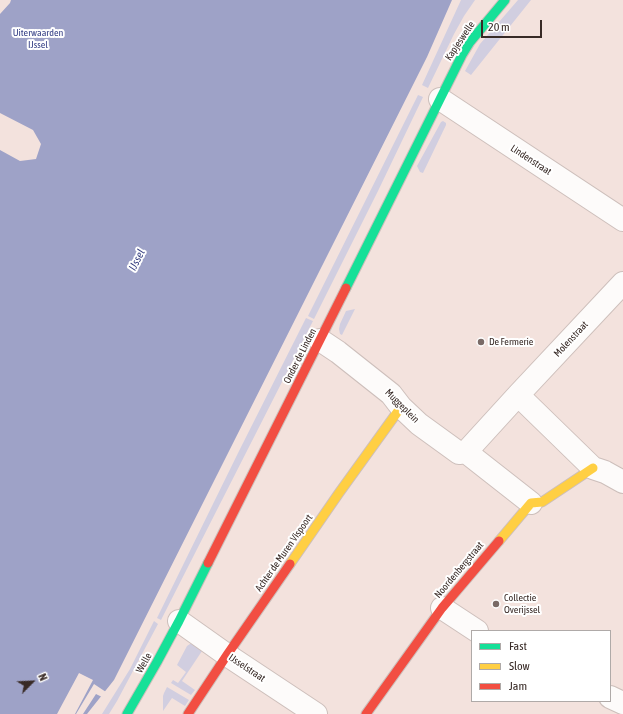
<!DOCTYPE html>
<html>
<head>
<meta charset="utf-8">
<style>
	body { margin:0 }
	#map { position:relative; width:623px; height:714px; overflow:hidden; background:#f3e2dd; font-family:"Asap Condensed",sans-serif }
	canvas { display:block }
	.legend { position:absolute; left:471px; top:630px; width:140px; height:72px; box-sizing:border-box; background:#fff; border:1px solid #afaaa8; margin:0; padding:5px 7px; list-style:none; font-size:12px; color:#382a26 }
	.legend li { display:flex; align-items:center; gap:8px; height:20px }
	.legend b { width:20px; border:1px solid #afaaa8 }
	.north { position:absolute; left:12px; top:662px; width:40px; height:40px; -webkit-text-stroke:3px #fff; paint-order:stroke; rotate:66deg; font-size:11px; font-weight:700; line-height:16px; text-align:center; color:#382a26 }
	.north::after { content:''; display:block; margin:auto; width:14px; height:18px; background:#382a26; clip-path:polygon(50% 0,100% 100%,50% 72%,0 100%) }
	.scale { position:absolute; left:481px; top:20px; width:61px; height:18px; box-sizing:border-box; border:2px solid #382a26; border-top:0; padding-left:5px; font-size:12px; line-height:14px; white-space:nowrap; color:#382a26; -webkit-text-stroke:3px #fff; paint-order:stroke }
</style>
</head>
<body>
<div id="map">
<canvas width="623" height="714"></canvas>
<ul class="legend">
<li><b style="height:5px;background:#16e098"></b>Fast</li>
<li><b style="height:5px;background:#ffcf43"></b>Slow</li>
<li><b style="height:5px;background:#f24e42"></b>Jam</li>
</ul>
<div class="north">N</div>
<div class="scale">20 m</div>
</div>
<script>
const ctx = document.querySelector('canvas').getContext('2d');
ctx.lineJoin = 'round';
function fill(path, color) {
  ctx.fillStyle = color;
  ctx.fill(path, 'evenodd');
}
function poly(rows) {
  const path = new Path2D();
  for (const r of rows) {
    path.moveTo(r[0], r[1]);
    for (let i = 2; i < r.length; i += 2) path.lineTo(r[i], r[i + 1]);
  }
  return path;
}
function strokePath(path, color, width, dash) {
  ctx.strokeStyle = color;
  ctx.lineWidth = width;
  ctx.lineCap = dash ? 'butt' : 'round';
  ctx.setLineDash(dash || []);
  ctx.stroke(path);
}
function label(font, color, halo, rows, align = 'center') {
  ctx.font = font + ' "Asap Condensed",sans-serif';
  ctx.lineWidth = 4;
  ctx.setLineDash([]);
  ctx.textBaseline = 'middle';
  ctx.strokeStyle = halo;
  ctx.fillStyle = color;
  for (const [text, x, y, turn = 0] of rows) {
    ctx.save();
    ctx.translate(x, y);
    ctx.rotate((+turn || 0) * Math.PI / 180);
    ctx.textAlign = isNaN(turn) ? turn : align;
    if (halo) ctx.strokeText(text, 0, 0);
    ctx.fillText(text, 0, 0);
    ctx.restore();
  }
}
const green = poly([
	[461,0,475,0,464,16,454,34,428,88,422,85],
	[518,0,531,0,471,75,465,71,480,44],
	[418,95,423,97,378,191,314,319,308,316],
	[443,121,446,123,446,125,423,173,420,172,417,166,441,122],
	[355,309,342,335,340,334,339,329,340,324,346,311],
	[306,318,313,321,161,620,157,618,239,451],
	[154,621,158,624,117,701,109,714,102,714,130,669],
	[190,644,193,644,202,651,182,681,195,690,191,695,171,683,173,680,178,683,186,672,177,665,187,646],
	[167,687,189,700,185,706,172,698,163,711,163,696,164,693]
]);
const water = poly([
	[11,0,452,0,427,57,114,680,87,714,0,714,0,150,20,161,36,159,41,144,33,130,0,113,0,14,10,3]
]);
const pier = poly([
	[79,673,93,680,75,714,57,714],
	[94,684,106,692,102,697,96,694,83,714,76,714]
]);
const street = poly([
	[440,99,623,220],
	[320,340,338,352,391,394,401,407,419,424,459,453,466,452,531,503],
	[518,395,593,468,605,472,623,482],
	[466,452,518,395,623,283],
	[442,608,477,631],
	[179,621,227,655,316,714],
	[610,697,623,703]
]);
const fast = poly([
	[346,288,462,55,470,42,505,0],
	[127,714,157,662,179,621,208,563]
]);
const slow = poly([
	[499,541,531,503,542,502,593,468],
	[290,564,339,493,401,407]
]);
const jam = poly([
	[208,563,346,288],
	[188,714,227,655,290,564],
	[366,714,442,608,499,541]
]);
const markers = [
	[481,342,4,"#796a66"],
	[496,604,4,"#796a66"]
];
const parkNames = [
	["Uiterwaarden",38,33],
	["IJssel",38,45]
];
const streetNames = [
	["Kapjeswelle",460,41,-56],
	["Lindenstraat",531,160,33],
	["Molenstraat",571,339,-47],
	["Onder de Linden",300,356,-63],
	["Muggeplein",402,406,45],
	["Achter de Muren Vispoort",284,553,-55],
	["Noordenbergstraat",459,570,-50],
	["Welle",144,663,-61],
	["IJsselstraat",247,668,34]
];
const poiNames = [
	["De Fermerie",489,342],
	["Collectie",504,598],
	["Overijssel",504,610]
];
const waterNames = [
	["IJssel",137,260,-63]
];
fill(green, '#d1cee0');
fill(water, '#9ea2c7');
fill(pier, '#f3e2dd');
strokePath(street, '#cdbfbb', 24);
strokePath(fast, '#cdbfbb', 11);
strokePath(slow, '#cdbfbb', 11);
strokePath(jam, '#cdbfbb', 11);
strokePath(street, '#fdfbfa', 22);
strokePath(fast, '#16e098', 9);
strokePath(slow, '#ffcf43', 9);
strokePath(jam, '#f24e42', 9);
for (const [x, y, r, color] of markers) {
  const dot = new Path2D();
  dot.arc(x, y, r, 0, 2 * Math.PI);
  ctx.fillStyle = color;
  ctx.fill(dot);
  strokePath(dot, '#fff', 1.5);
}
label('10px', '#394388', '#fff', parkNames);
label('10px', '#382a26', '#fff', streetNames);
label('10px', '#382a26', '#fff', poiNames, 'left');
label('italic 11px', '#2f387c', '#fff', waterNames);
</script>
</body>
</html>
